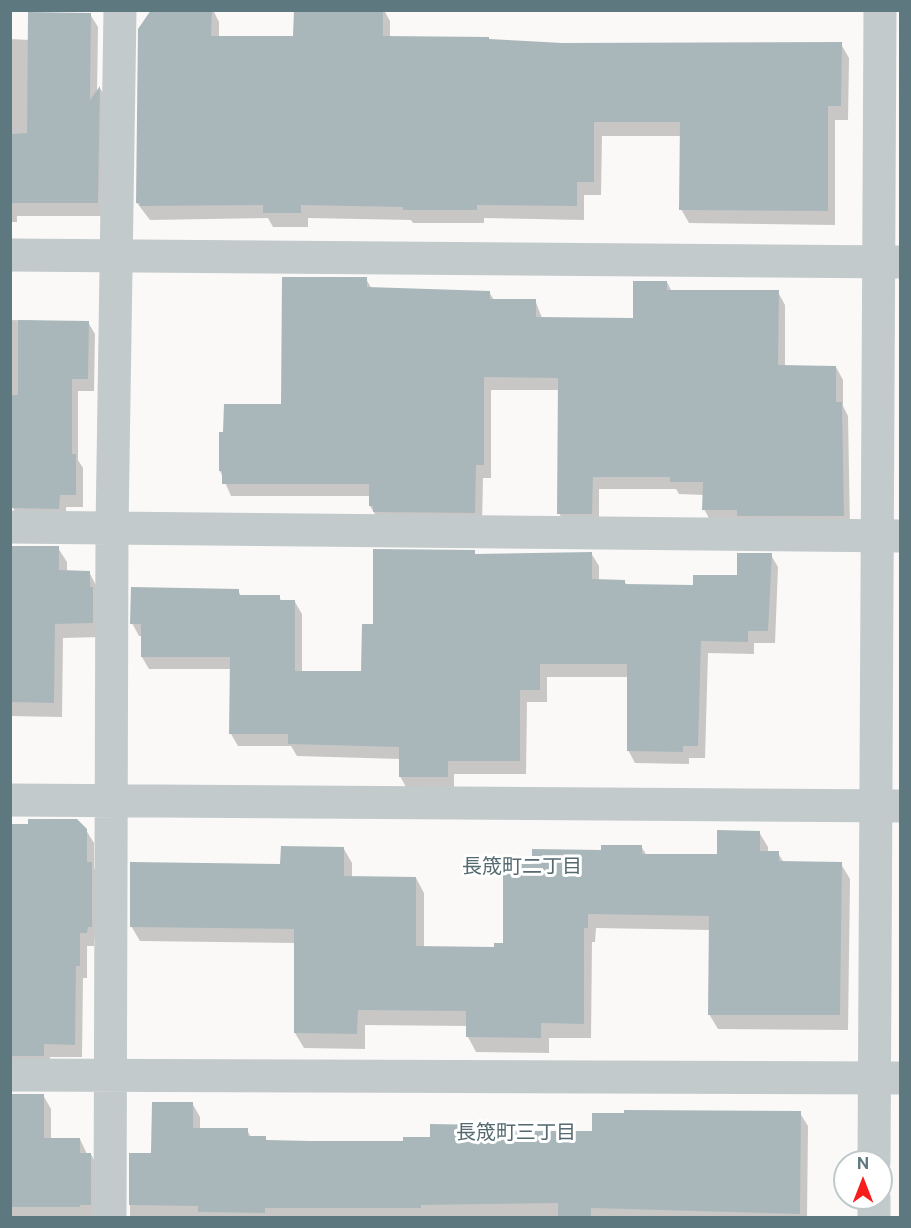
<!DOCTYPE html>
<html>
<head>
<meta charset="utf-8">
<style>
	body { margin:0 }
	#map { position:relative; width:911px; height:1228px; overflow:hidden; background:#faf9f7; font-family:"Public Sans",sans-serif }
	canvas { display:block }
	.frame { position:absolute; inset:0; border:12px solid #5e7880; pointer-events:none }
	.north { position:absolute; left:833px; top:1150px; width:60px; height:60px; box-sizing:border-box; background:#fff; border:2px solid #bfc9cc; border-radius:50%; rotate:0deg; font-size:16px; font-weight:700; line-height:24px; text-align:center; color:#5e7880 }
	.north::after { content:''; display:block; margin:auto; width:21px; height:27px; background:#f61d1b; clip-path:polygon(50% 0,100% 100%,50% 72%,0 100%) }
</style>
</head>
<body>
<div id="map">
<canvas width="911" height="1228"></canvas>
<div class="frame"></div>
<div class="north">N</div>
</div>
<script>
const ctx = document.querySelector('canvas').getContext('2d');
ctx.lineJoin = 'round';
function fill(path, color) {
  ctx.fillStyle = color;
  ctx.fill(path, 'evenodd');
}
function poly(rows) {
  const path = new Path2D();
  for (const r of rows) {
    path.moveTo(r[0], r[1]);
    for (let i = 2; i < r.length; i += 2) path.lineTo(r[i], r[i + 1]);
  }
  return path;
}
function strokePath(path, color, width, dash) {
  ctx.strokeStyle = color;
  ctx.lineWidth = width;
  ctx.lineCap = dash ? 'butt' : 'round';
  ctx.setLineDash(dash || []);
  ctx.stroke(path);
}
function label(font, color, halo, rows, align = 'center') {
  ctx.font = font + ' "Public Sans","Noto Sans JP",sans-serif';
  ctx.lineWidth = 6;
  ctx.setLineDash([]);
  ctx.textBaseline = 'middle';
  ctx.strokeStyle = halo;
  ctx.fillStyle = color;
  for (const [text, x, y, turn = 0] of rows) {
    ctx.save();
    ctx.translate(x, y);
    ctx.rotate((+turn || 0) * Math.PI / 180);
    ctx.textAlign = isNaN(turn) ? turn : align;
    if (halo) ctx.strokeText(text, 0, 0);
    ctx.fillText(text, 0, 0);
    ctx.restore();
  }
}
const shadow = poly([
	[153,10,213,10,219,22,219,38,295,38,295,10,384,10,390,21,390,37,562,44,841,44,849,58,848,120,835,120,835,225,689,223,681,209,682,136,602,136,601,195,584,195,584,220,484,218,484,223,413,223,411,220,308,218,308,227,273,227,268,218,150,220,137,203],
	[90,14,98,27,97,93,100,88,107,100,105,216,17,216,17,222,10,222,10,39,30,40],
	[366,279,372,289,489,292,494,300,535,300,542,318,635,319,667,282,672,292,778,292,785,305,785,367,836,367,843,380,843,406,848,416,850,529,711,522,704,509,704,495,679,494,676,489,599,489,599,527,566,526,559,513,559,390,491,390,491,478,483,478,482,525,378,519,370,506,370,496,231,496,220,471,282,406],
	[10,320,88,322,95,334,94,391,78,391,78,460,83,468,83,507,66,507,66,521,21,520,13,508,14,483,10,483],
	[10,548,58,548,67,562,67,572,89,572,97,587,100,637,63,638,62,717,10,716],
	[474,552,476,555,591,553,599,566,599,580,624,581,627,585,695,587,739,577,771,555,778,567,775,643,754,643,754,654,708,653,705,758,689,758,689,764,635,763,628,750,628,677,547,677,547,702,527,702,526,774,454,774,454,789,407,789,400,776,400,759,297,756,291,746,238,746,231,734,231,669,149,669,142,657,142,636,139,636,132,623,238,590,241,596,279,597,282,602,295,602,302,614,302,672,363,672,375,626],
	[10,825,86,830,94,843,94,868,99,876,99,939,94,939,94,946,87,946,87,978,83,978,82,1057,50,1057,50,1069,10,1064],
	[759,832,768,847,768,853,778,853,784,863,841,864,850,879,848,1030,718,1029,709,1014,710,930,596,928,595,942,592,942,591,1038,549,1038,549,1053,476,1052,468,1037,468,1026,365,1025,365,1049,304,1048,295,1033,296,943,140,941,131,926,282,865,344,849,352,863,352,877,416,878,424,893,424,948,495,948,504,945,534,865,641,846,647,856,718,856],
	[10,1094,43,1095,51,1109,51,1139,80,1139,87,1154,91,1154,98,1168,98,1218,10,1218],
	[192,1103,200,1117,200,1130,247,1130,251,1137,265,1137,267,1141,404,1143,488,1126,491,1133,593,1133,800,1113,808,1126,807,1218,130,1218,130,1154,152,1154]
]);
const building = poly([
	[151,10,212,10,211,36,293,36,294,10,383,10,383,36,489,37,489,39,562,43,842,42,841,106,828,106,828,211,679,210,680,122,594,122,594,182,577,182,577,206,477,205,477,210,403,210,403,207,301,205,301,213,263,213,263,205,140,206,140,203,136,203,138,29],
	[28,12,91,13,90,100,100,86,98,203,10,203,10,134,27,133],
	[282,277,367,277,367,287,490,291,490,299,536,299,536,317,633,318,633,281,667,281,667,290,779,290,778,365,836,366,836,402,842,402,844,516,737,516,737,510,702,510,703,482,670,482,670,477,593,477,592,514,557,514,558,378,484,377,484,465,476,465,475,513,373,512,373,506,369,506,369,484,222,484,222,471,219,471,219,432,223,432,224,404,281,404],
	[18,320,89,321,88,379,72,379,72,454,76,454,76,495,60,495,59,509,12,508,12,395,18,395],
	[11,546,59,546,59,570,90,571,90,587,93,587,93,623,55,624,54,703,10,702],
	[373,549,475,550,475,554,592,552,592,579,625,580,625,584,693,585,693,575,737,575,737,553,772,553,768,631,748,631,748,642,701,641,698,746,683,746,683,752,627,751,627,664,540,664,540,690,520,690,520,761,448,761,448,777,399,777,399,747,288,744,288,734,229,734,230,657,141,657,141,624,130,624,131,587,239,589,239,595,280,595,280,600,295,600,295,671,361,671,362,624,373,624],
	[28,819,77,819,87,829,87,862,92,862,92,927,88,927,87,933,80,933,80,966,76,966,75,1045,44,1044,44,1056,10,1056,10,824,28,824],
	[717,830,760,831,760,851,779,851,779,861,842,862,840,1015,708,1015,709,916,588,914,588,928,584,928,584,1024,541,1023,541,1038,466,1037,466,1011,358,1010,357,1034,294,1033,294,929,130,927,130,862,280,864,281,846,344,847,344,876,416,877,416,946,494,947,494,943,503,943,503,864,532,864,532,849,601,850,601,845,642,845,642,854,717,854],
	[10,1094,44,1094,44,1138,80,1138,80,1153,91,1153,91,1205,80,1205,80,1207,10,1207],
	[152,1102,193,1102,193,1128,248,1128,248,1136,266,1136,266,1140,311,1141,403,1141,403,1137,430,1137,430,1124,489,1125,488,1131,592,1131,592,1113,624,1113,624,1110,801,1111,800,1214,591,1208,591,1217,558,1217,558,1203,421,1205,421,1208,265,1208,265,1213,198,1212,198,1206,129,1205,129,1153,151,1153]
]);
const minor = poly([
	[10,255,900,262],
	[10,527,900,536],
	[10,800,900,806],
	[10,1075,900,1078],
	[110,1218,112,528,120,10]
]);
const tertiary = poly([
	[874,1162,880,10],
	[874,1218,874,1198]
]);
const neighbourhoodNames = [
	["長筬町二丁目",522,867],
	["長筬町三丁目",516,1133]
];
fill(shadow, '#0003');
fill(building, '#a9b7ba');
strokePath(minor, '#c2cacc', 33);
strokePath(tertiary, '#c2cacc', 33);
label('20px', '#546a70', '#fff', neighbourhoodNames);
</script>
</body>
</html>
